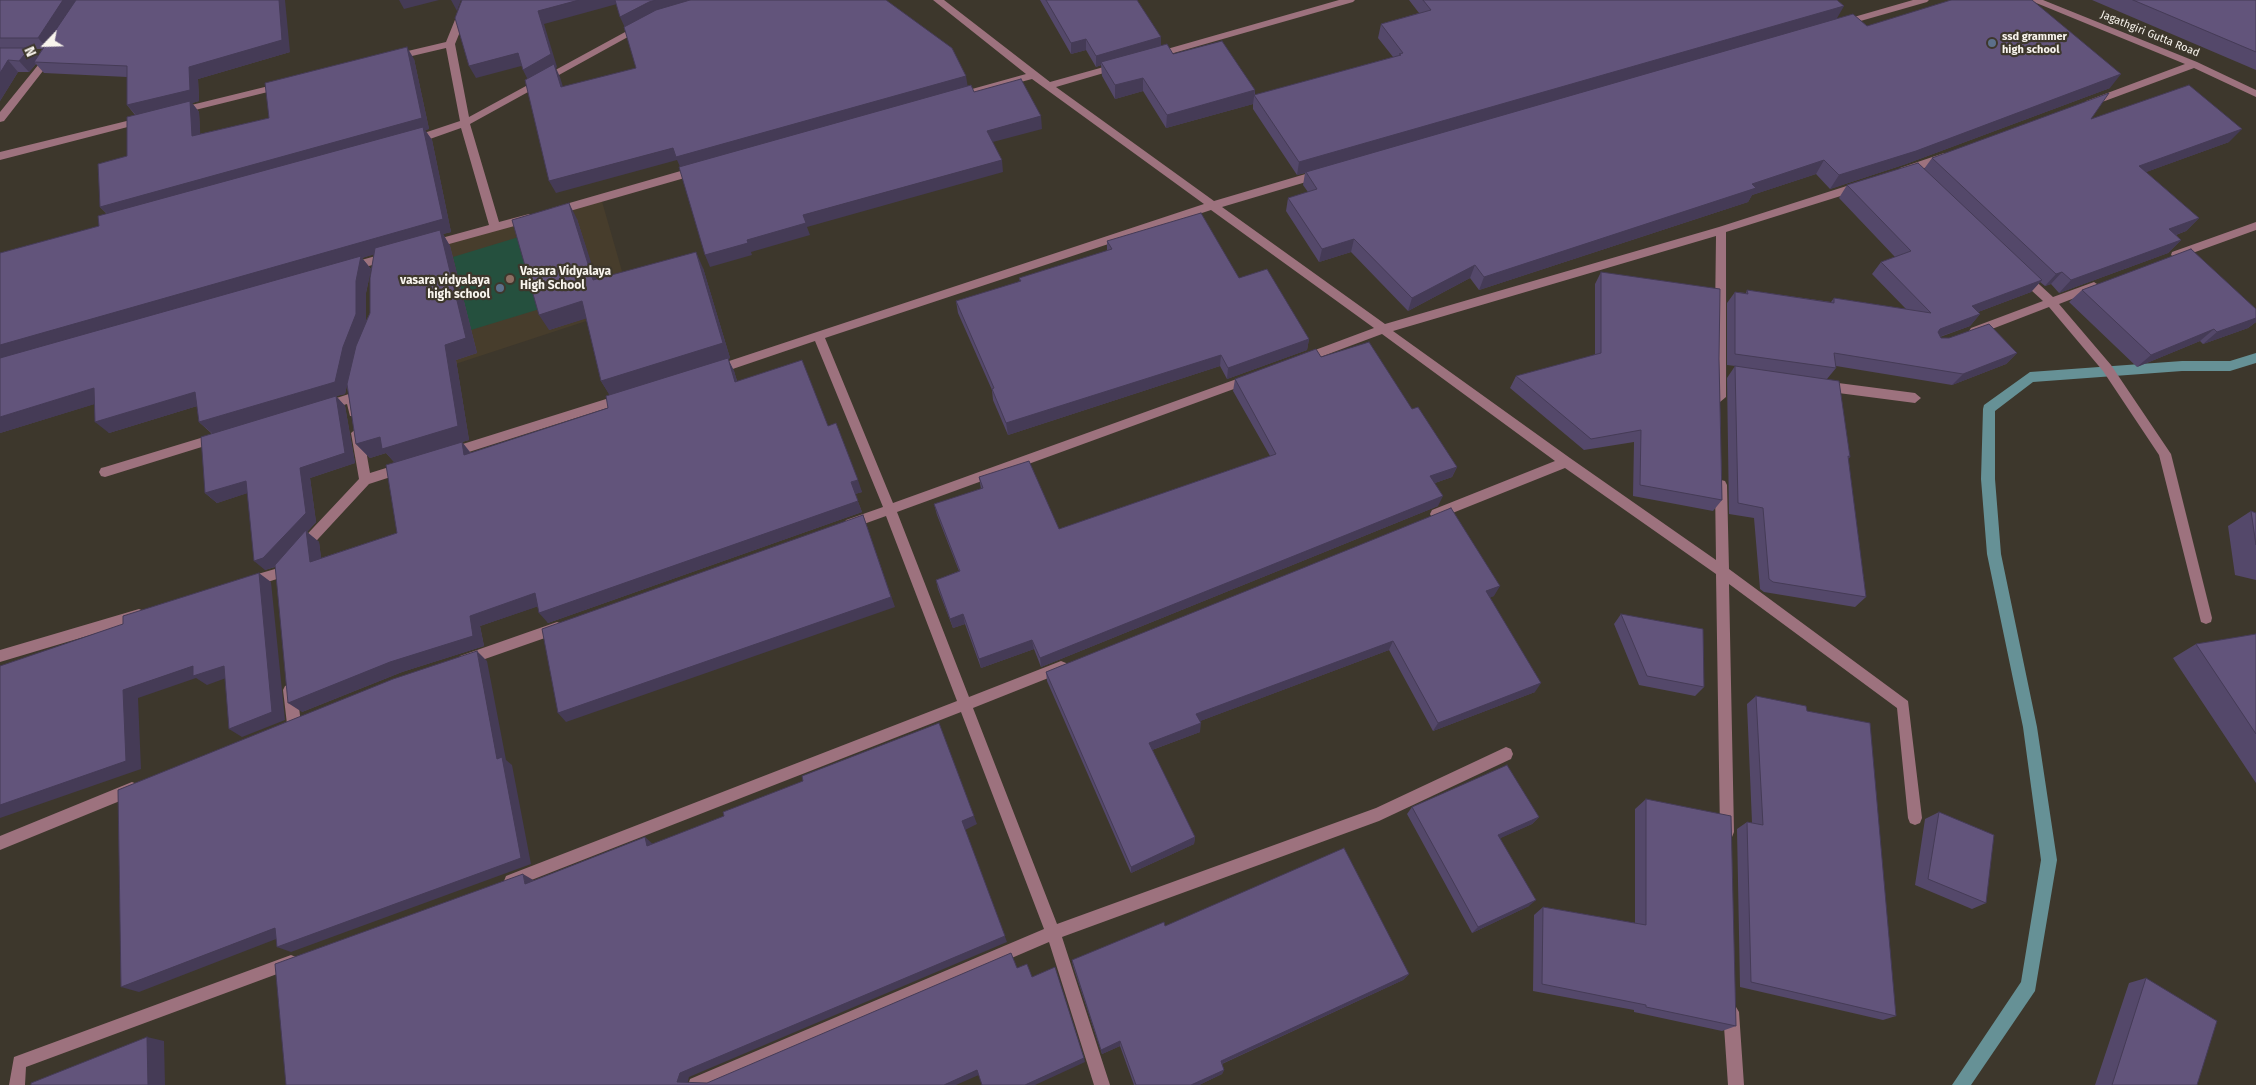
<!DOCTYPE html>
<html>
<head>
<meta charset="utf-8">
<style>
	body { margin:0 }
	#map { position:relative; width:2256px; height:1085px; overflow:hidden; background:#3d372c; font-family:"Fira Sans",sans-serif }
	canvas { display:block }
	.north { position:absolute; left:20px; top:20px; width:50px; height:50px; -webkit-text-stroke:4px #3d372c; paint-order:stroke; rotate:246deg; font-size:14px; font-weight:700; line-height:20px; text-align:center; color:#f8f4ed }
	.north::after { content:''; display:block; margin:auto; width:18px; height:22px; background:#f8f4ed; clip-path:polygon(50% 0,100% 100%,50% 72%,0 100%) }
</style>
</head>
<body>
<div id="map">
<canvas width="2256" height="1085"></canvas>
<div class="north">N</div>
</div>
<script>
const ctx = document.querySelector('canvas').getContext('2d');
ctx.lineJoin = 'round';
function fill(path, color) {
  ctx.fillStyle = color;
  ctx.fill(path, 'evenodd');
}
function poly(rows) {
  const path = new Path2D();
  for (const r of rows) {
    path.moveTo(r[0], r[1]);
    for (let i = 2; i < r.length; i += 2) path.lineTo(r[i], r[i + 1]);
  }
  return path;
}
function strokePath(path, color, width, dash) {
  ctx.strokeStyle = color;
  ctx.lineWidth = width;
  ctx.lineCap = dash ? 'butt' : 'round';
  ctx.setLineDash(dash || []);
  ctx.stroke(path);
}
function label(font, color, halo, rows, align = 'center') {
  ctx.font = font + ' "Fira Sans",sans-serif';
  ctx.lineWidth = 4.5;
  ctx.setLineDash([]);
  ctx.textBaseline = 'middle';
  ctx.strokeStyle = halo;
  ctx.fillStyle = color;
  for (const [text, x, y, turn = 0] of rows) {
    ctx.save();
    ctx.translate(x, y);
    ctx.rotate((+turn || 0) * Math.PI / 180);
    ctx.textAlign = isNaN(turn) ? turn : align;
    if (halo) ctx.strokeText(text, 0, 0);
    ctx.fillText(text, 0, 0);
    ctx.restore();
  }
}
const built = poly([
	[601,198,632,306,352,398,407,251]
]);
const green = poly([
	[522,236,543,308,471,330,453,257]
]);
const stream = poly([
	[2256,353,2256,363,2230,371,2182,371,2033,382,1995,411,1995,479,2001,554,2037,727,2057,860,2035,991,1971,1085,1952,1085,2021,982,2041,860,2023,727,1987,554,1981,479,1983,409,1984,405,2030,372,2182,361,2230,361,2256,353]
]);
const minor = poly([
	[463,0,473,0,455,44,469,117,638,25,641,24,646,27,470,124,499,222,529,214,534,218,529,222,431,249,427,248,426,245,427,242,489,225,461,128,413,145,408,141,409,138,460,121,446,48,395,60,390,57,395,54,446,42,463,0],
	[933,0,944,0,1050,82,1118,63,1121,64,1121,68,1056,87,1214,201,1319,170,1323,171,1323,177,1222,207,1385,324,1719,227,1859,182,1863,183,1863,189,1726,232,1726,397,1720,402,1714,397,1716,236,1393,331,1570,458,1716,560,1715,485,1717,481,1721,480,1725,481,1727,485,1729,569,1908,701,1922,818,1920,823,1915,825,1910,823,1908,818,1897,708,1729,584,1734,832,1732,837,1727,839,1722,837,1720,832,1716,574,1565,468,1440,518,1432,518,1430,514,1432,510,1555,461,1382,334,1307,362,1299,362,1297,359,1299,356,1374,328,1211,210,825,338,893,503,1245,376,1249,374,1255,379,1253,382,897,512,969,697,1061,661,1066,663,1068,667,1066,671,973,708,1057,924,1376,808,1506,747,1511,749,1513,754,1511,759,1379,821,1062,937,1110,1085,1094,1085,1049,942,715,1085,688,1085,690,1079,1044,929,961,712,511,888,506,886,504,881,506,876,511,874,957,701,886,516,850,529,846,528,844,524,846,520,883,507,815,341,715,375,709,370,711,367,1204,204,1032,79,957,99,954,98,954,94,1026,74,933,0],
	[1339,0,1355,0,1353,2,1156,58,1151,55,1153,53,1339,0],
	[1913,0,1929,0,1927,2,1843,26,1838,23,1840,21,1913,0],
	[2029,0,2043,0,2197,62,2256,90,2256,97,2194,68,2094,105,2086,105,2086,101,2185,64,2029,0],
	[50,53,53,54,53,58,4,121,0,122,0,112,47,54,50,53],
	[281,83,286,86,284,88,179,114,174,111,179,108,281,83],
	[143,117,147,118,147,122,0,160,0,152,143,117],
	[1944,153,1948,154,1948,160,1904,175,1899,171,1900,168,1944,153],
	[698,166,702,167,702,173,556,215,551,211,552,208,698,166],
	[2256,222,2256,230,2176,259,2171,255,2172,252,2256,222],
	[390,252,395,256,394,259,351,271,346,267,347,264,390,252],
	[2023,272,2027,273,2053,297,2094,282,2100,286,2098,289,2059,304,2111,365,2171,454,2212,618,2211,622,2206,624,2201,622,2200,618,2159,455,2103,371,2049,307,1979,334,1971,334,1969,331,1971,328,2043,301,2019,279,2018,276,2019,273,2023,272],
	[1823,381,1915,393,1921,398,1915,403,1823,391,1817,386,1823,381],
	[352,393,358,398,360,413,358,416,350,416,347,404,325,411,319,406,321,403,352,393],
	[622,394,626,396,628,399,626,402,450,458,446,457,444,453,446,449,450,448,622,394],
	[357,428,363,433,370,473,402,463,406,464,408,468,406,472,369,484,306,552,302,553,298,552,296,548,298,544,359,479,351,433,357,428],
	[217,433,221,435,223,438,221,441,105,477,101,476,99,472,101,468,105,467,217,433],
	[287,559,291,561,293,565,283,577,249,588,244,586,243,582,244,578,275,569,287,559],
	[139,609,144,611,145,615,144,619,0,662,0,650,139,609],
	[557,622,562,624,563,628,562,632,465,666,460,664,458,660,460,656,557,622],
	[290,684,295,686,297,690,301,724,299,729,294,730,289,729,287,724,283,690,285,686,290,684],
	[132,782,137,784,139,789,137,794,0,850,0,836,132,782],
	[291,955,296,957,298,962,296,967,26,1067,25,1085,9,1085,14,1057,291,955],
	[1731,1004,1736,1007,1739,1012,1744,1085,1728,1085,1723,1012,1726,1007,1731,1004]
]);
const wall = poly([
	[0,0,290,52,198,79,199,101,192,103,199,112,200,134,269,118,414,59,429,129,425,130,432,140,451,232,443,234,450,246,477,353,456,360,469,440,462,442,471,453,608,408,610,395,601,381,586,318,549,330,577,219,596,280,703,268,730,358,728,359,734,371,737,381,828,426,862,492,855,494,862,512,548,623,538,606,480,626,484,646,402,672,302,712,275,567,265,570,247,493,217,503,205,493,211,433,199,422,197,406,109,433,94,404,0,433,0,253,99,226,107,214,100,207,127,156,135,115,127,105,127,77,44,73,36,64,29,72,18,72,0,101],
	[31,49,42,49,38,56],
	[374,254,370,313,366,321,366,293,371,269,362,258],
	[347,385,356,444,370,458,386,453,395,463,397,533,321,558,319,542,307,532,316,522,310,478,355,463,345,406,336,396,345,394],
	[1040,0,1137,0,1161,46,1173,54,1255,90,1255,95,1393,57,1378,38,1381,24,1419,13,1409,0,1837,0,1837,18,2110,88,1906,164,1830,189,1816,174,1752,195,1748,202,1479,290,1470,278,1408,311,1351,252,1319,262,1286,211,1288,198,1308,192,1303,185,1305,173,1297,175,1253,109,1253,104,1166,128,1143,91,1115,99,1102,76,1101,65,1096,67,1086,50,1071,54],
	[2092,0,2256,0,2256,70],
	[2091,119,2229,142,2146,172,2199,218,2186,231,2176,235,2181,240,2168,253,2059,293,2051,284,2045,286,2040,282,2031,292,1978,312,1980,314,1970,326,1940,337,1941,338,2017,353,2006,364,1952,385,1836,366,1836,368,1827,379,1850,457,1848,459,1866,597,1855,607,1764,592,1760,589,1754,518,1729,514,1727,378,1735,366,1727,365,1727,303,1735,292,1746,293,1747,290,1831,302,1834,298,1906,309,1872,274,1881,262,1895,257,1839,198,1847,185,1924,169,1932,158],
	[1107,241,1239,278,1309,339,1307,350,1227,379,1220,366,1008,435,993,400,992,390,958,313,956,301,1020,282,1019,278,1107,251],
	[1601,272,1719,359,1722,500,1713,511,1633,496,1634,442,1584,450,1510,388,1516,376,1595,355,1595,284],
	[2082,290,2256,309,2256,322,2248,328,2203,344,2200,341,2137,367,2069,302],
	[1321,357,1412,409,1457,467,1452,477,1435,483,1438,506,1041,667,1034,649,981,668,965,624,953,628,938,589,936,580,959,571,937,515,934,504,981,489,979,477,1059,529,1270,456,1233,391,1235,379],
	[2251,511,2256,513,2256,580,2235,575,2228,526],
	[1494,596,1489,598,1535,692,1433,731,1389,650,1200,721,1200,732,1152,750,1195,837,1194,844,1131,873,1047,681,1046,672],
	[1621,614,1704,687,1695,696,1639,685,1614,624],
	[2256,634,2256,783,2173,658,2196,644],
	[1756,696,1807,711,1896,1016,1883,1020,1740,987,1737,829,1747,822,1752,823,1747,704],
	[1646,799,1736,1026,1722,1031,1634,1012,1634,1010,1533,991,1534,915,1543,907,1635,923,1635,809],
	[1412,807,1539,817,1532,824,1500,838,1529,906,1472,933,1407,814],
	[1939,812,1986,903,1972,909,1915,885,1925,819],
	[1165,926,1409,974,1403,980,1222,1064,1224,1070,1222,1074,1199,1085,1134,1085,1120,1046,1102,1054,1073,966,1072,960],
	[2146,978,2197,1085,2095,1085,2129,983]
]);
const shadedWall = poly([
	[63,0,81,0,48,49,38,38],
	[279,0,285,0,290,52,198,79,199,101,192,103,199,112,201,147,137,116,127,105,189,67],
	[399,0,439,0,404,9],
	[451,0,461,0,457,11],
	[579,0,616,0,617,4,544,24,557,67,556,68,560,77,567,100,561,87,529,82,523,70,538,11],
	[656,0,704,0,626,30,620,17,649,2],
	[1844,6,1836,20,1297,175,1299,162],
	[1161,37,1161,49,1101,62,1101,65,1096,67,1096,56],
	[1086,39,1086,50,1071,54,1071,43],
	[407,47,414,59,429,129,425,130,432,140,451,232,443,234,450,246,477,353,456,360,469,440,462,442,471,454,474,467,395,463,386,453,370,458,356,444,445,345,441,235,362,258,371,269,366,293,366,327,353,359,345,394,336,396,345,406,355,463,310,478,316,522,307,532,319,542,323,572,310,562,306,533,274,567,265,570,254,561,306,513,199,422,335,382,0,361,0,345,111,217,100,207],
	[30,48,40,59,34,62,36,64,29,72,19,61],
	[518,53,525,65,476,78,469,66],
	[8,60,18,72,0,101,0,73],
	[2121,74,2110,88,1906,164,1830,189,1839,175],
	[966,76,968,88,681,169,677,160,556,193,549,181,673,148],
	[1143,78,1143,91,1115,99,1115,85],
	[1255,90,1253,104,1166,128,1167,115],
	[1041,116,1042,129,989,143,987,131],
	[2242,129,2229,142,2127,179,2139,166],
	[1002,160,1003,172,807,227,810,235,751,252,752,255,710,267,705,255,747,240,803,215],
	[1824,160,1816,174,1752,195,1748,202,1479,290,1484,277,1752,184],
	[569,203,577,219,602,296,593,280],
	[2199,218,2186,231,2156,242,2169,229],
	[1354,239,1351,252,1319,262,1322,249],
	[2181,240,2168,253,2059,293,2071,280],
	[696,252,703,268,730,358,728,359,734,371,741,395,610,396,601,381],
	[1475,265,1470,278,1408,311,1412,298],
	[2062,272,2051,284,2045,286,2056,274],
	[2042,280,2031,292,1962,318,1972,306],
	[582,301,591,317,549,330,539,315],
	[1980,314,1970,326,1930,340,1940,329],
	[2256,318,2256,322,2248,328,2203,344,2217,332],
	[2214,329,2200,341,2137,367,2151,355],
	[1309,339,1307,350,1227,379,1228,368],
	[2017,353,2006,364,1952,385,1963,374],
	[1221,355,1220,366,1008,435,1006,423],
	[94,388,108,400,0,433,0,417],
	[195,392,207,403,109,433,95,422],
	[1457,467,1452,477,1426,486,1430,476],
	[858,480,862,492,855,494,862,512,548,623,539,613],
	[246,481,257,490,217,503,205,493],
	[1443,496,1438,506,1041,667,1040,658],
	[863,515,895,607,566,722,558,713],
	[259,573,271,582,285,720,242,737,229,729],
	[1500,586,1494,596,1480,601,1486,591],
	[535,593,545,604,480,626,484,646,402,672,302,712,288,703,470,616],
	[963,614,965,624,953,628,950,619],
	[1032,640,1034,649,981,668,979,659],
	[1393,641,1389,650,1195,723,1196,714],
	[477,651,487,661,506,760,512,765,531,864,291,952,277,947,497,759],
	[193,666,224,666,237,674,207,685,196,678,138,698,141,769,0,818,0,805,123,690],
	[1541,683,1535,692,1433,731,1438,723],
	[1201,723,1200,732,1149,751,1149,743],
	[974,816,977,824,965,830,1007,942,689,1077,687,1085,677,1082,680,1073,962,821],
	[1539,817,1532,824,1492,842,1498,835],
	[645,837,655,846,647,846],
	[1195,837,1194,844,1131,873,1131,867],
	[523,874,535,881,525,884],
	[1536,900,1529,906,1472,933,1478,927],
	[275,928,289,934,139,992,121,987],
	[1409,974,1403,980,1219,1065,1221,1061],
	[147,1037,164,1041,165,1085,148,1085],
	[1120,1041,1120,1046,1102,1054,1101,1050],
	[1084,1058,1085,1062,1035,1085,1025,1085],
	[977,1070,981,1074,956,1085,944,1085],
	[1224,1070,1222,1074,1199,1085,1191,1085]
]);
const building = poly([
	[0,0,63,0,38,38,0,38,0,0],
	[76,0,279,0,282,40,189,67,190,90,127,105,127,66,34,62,76,0],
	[462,0,579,0,538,11,551,54,523,70,518,53,469,66,455,18,462,0],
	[615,0,656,0,649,2,620,17,615,0],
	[690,0,886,0,952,48,966,76,676,157,673,148,549,181,525,80,554,64,561,87,636,68,624,27,656,10,690,0],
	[1046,0,1137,0,1161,37,1096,56,1086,39,1071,43,1046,0],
	[1423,0,1837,0,1844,6,1299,162,1254,95,1401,55,1399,54,1403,53,1381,24,1431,10,1423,0],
	[1951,0,2032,0,2121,74,1916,151,1839,175,1824,160,1752,184,1756,188,1484,277,1475,265,1412,298,1354,239,1322,249,1288,198,1317,189,1306,172,1853,14,1867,26,1951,0],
	[2133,0,2256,0,2256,52,2133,0],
	[1222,41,1255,90,1167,115,1143,78,1115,85,1101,62,1167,44,1173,54,1222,41],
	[407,47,422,118,100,207,98,164,127,156,127,117,190,101,192,136,269,118,265,83,407,47],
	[0,48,30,48,19,61,8,60,0,73,0,48],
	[1021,79,1041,116,987,131,1002,160,803,215,806,223,747,240,748,243,705,255,679,167,971,85,974,92,1021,79],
	[2189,85,2242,129,2139,166,2199,218,2169,229,2181,240,2071,280,2062,272,2056,274,1932,158,2109,93,2091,119,2189,85],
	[423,127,443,219,0,345,0,253,99,226,98,216,423,127],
	[1918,163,2042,280,1972,306,1980,314,1940,329,1938,332,1941,338,1949,338,1989,324,2017,353,1963,374,1834,353,1836,368,1735,354,1735,292,1748,294,1747,290,1834,303,1834,298,1931,313,1881,262,1911,251,1847,185,1918,163],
	[569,203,593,280,696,252,723,343,601,381,582,301,539,315,512,220,569,203],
	[1201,213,1239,278,1267,269,1309,339,1228,368,1221,355,1006,423,992,389,994,388,956,301,1021,281,1019,278,1112,249,1107,241,1201,213],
	[440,230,466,338,445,345,458,426,382,449,380,437,356,444,347,384,356,346,370,313,370,278,375,248,440,230],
	[2191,249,2256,309,2256,318,2217,332,2214,329,2151,355,2082,290,2191,249],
	[361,256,356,281,356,314,343,347,335,382,199,422,195,392,95,422,94,388,0,417,0,358,361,256],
	[1601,272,1720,289,1719,359,1722,500,1640,485,1641,430,1591,439,1516,376,1601,353,1601,272],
	[1369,342,1412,409,1418,407,1457,467,1430,476,1443,496,1040,658,1032,640,979,659,963,614,950,619,936,580,960,571,934,504,983,488,979,477,1029,461,1059,529,1276,454,1235,379,1316,349,1321,357,1369,342],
	[728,358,735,382,802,360,828,426,836,423,858,480,851,482,858,501,539,613,535,593,470,616,473,636,390,662,288,703,275,565,306,530,310,562,397,533,386,465,462,442,464,455,608,408,606,396,728,358],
	[1735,366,1839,381,1850,457,1848,456,1866,597,1773,582,1769,579,1763,508,1738,503,1735,366],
	[336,396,345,453,300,468,306,513,263,558,254,561,246,481,205,493,201,437,336,396],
	[1451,508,1500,586,1486,591,1541,683,1438,723,1393,641,1196,714,1201,723,1149,743,1195,837,1131,867,1046,672,1451,508],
	[2251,511,2256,513,2256,545,2251,511],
	[863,515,891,597,558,713,542,629,863,515],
	[259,573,272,712,229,729,224,666,193,676,193,666,123,690,126,761,0,805,0,666,123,624,123,616,259,573],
	[1621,614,1703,629,1704,687,1647,676,1621,614],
	[2256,634,2256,734,2196,644,2256,634],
	[477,651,497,759,502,757,521,858,277,947,275,928,121,987,118,790,393,679,477,651],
	[1756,696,1806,706,1807,711,1870,723,1896,1016,1751,982,1747,822,1763,825,1756,696],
	[939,723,974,816,962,821,1005,936,680,1073,677,1082,707,1083,1011,953,1017,968,1027,964,1032,977,1055,967,1084,1058,1025,1085,982,1085,977,1070,944,1085,286,1085,275,964,523,874,525,884,645,837,647,846,724,816,723,812,803,781,802,776,939,723],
	[1507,765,1539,817,1498,835,1536,900,1478,927,1412,807,1507,765],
	[1646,799,1731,816,1736,1026,1646,1007,1646,1005,1542,984,1543,907,1646,925,1646,799],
	[1939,812,1994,835,1986,903,1928,879,1939,812],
	[1344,848,1409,974,1221,1061,1224,1070,1191,1085,1136,1085,1120,1041,1101,1050,1072,960,1164,922,1165,926,1344,848],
	[2146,978,2217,1021,2197,1085,2112,1085,2146,978],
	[147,1037,148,1085,31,1085,31,1083,147,1037]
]);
const markers = [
	[1992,43,5,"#5c6f8a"],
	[510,279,5,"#8d6e63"],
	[500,288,5,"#5c6f8a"]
];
const farStreetnames = [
	["Jagathgiri Gutta Road",2150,34,22]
];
const farPoinames = [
	["ssd grammer",2002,37],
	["high school",2002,50]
];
const poiNames = [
	["Vasara Vidyalaya",520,272],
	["High School",520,286],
	["vasara vidyalaya",490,281,"right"],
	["high school",490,295,"right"]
];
fill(built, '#473d2c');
fill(green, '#25503e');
fill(stream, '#669196');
fill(minor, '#9d727e');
fill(wall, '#54486a');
fill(shadedWall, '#453b56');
fill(building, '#62547b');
strokePath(building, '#453b56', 1);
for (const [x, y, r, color] of markers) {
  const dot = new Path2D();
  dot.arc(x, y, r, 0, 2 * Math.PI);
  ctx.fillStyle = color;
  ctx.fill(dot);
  strokePath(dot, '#3d372c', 2);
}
label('11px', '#f8f4ed', '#3d372c', farStreetnames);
label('bold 11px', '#f8f4ed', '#3d372c', farPoinames, 'left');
label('bold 12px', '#f8f4ed', '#3d372c', poiNames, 'left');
</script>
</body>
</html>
